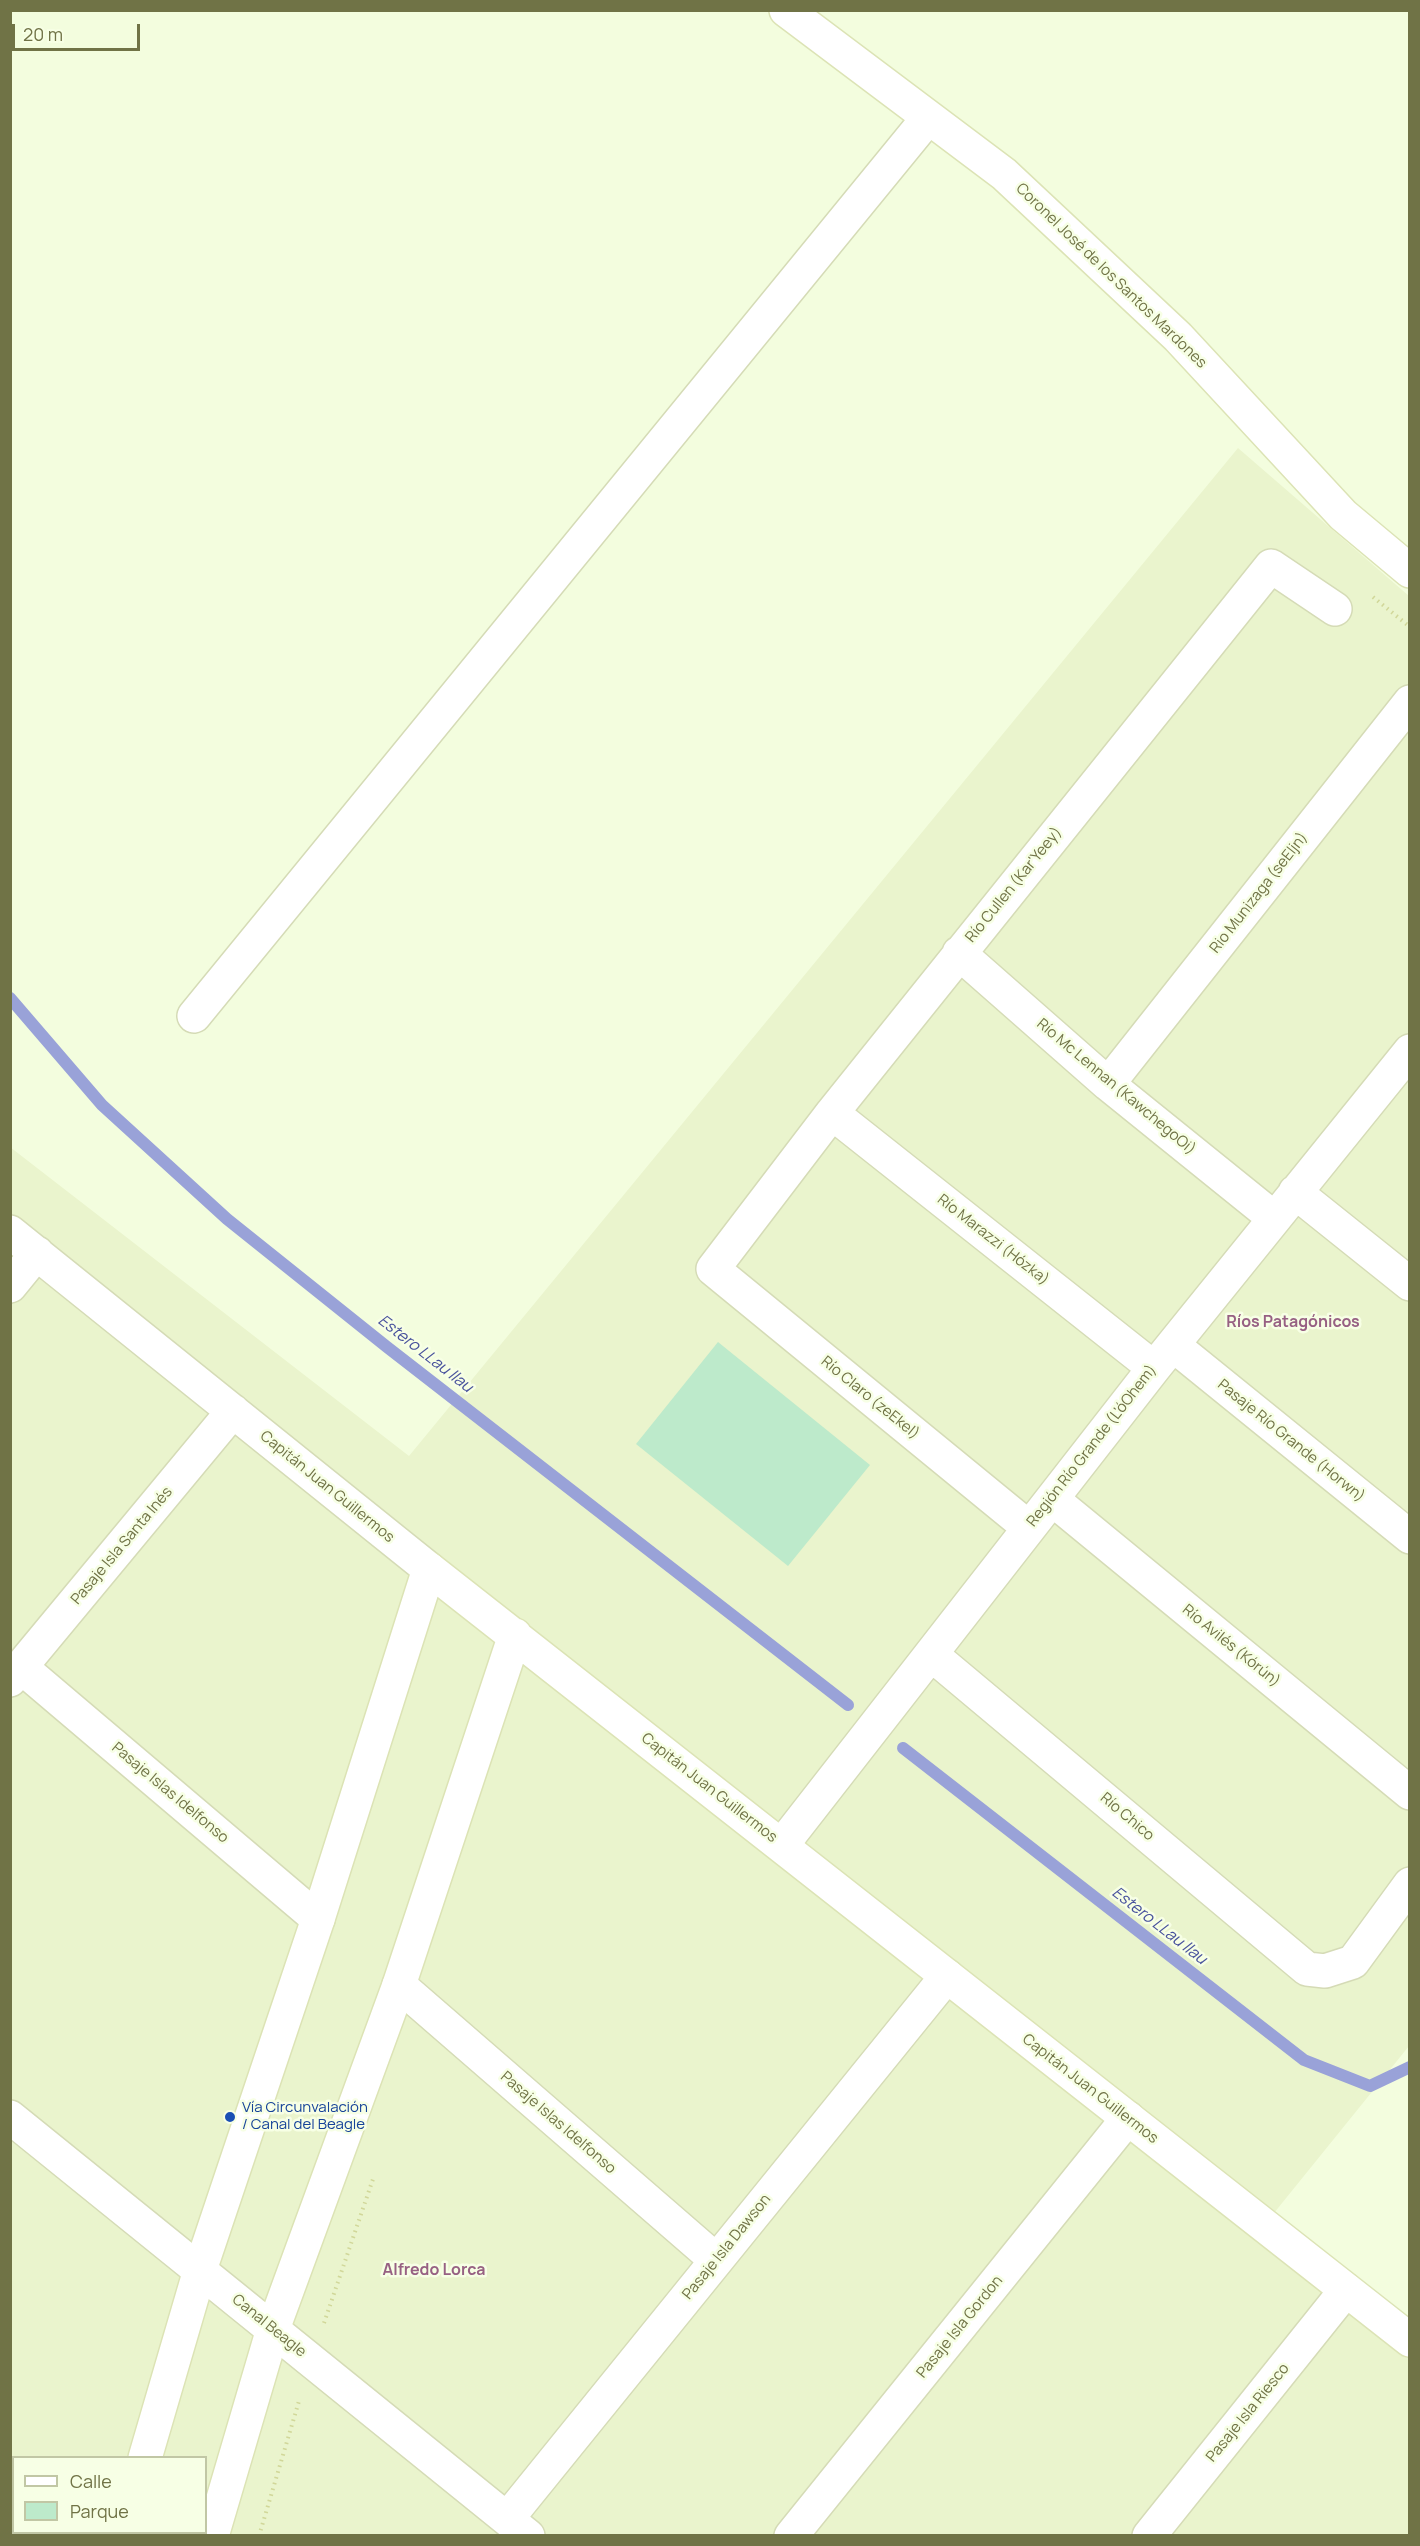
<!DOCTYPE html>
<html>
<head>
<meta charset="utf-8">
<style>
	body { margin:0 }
	#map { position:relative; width:1420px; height:2546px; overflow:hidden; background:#f3fdde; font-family:Manrope,sans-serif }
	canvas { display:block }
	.frame { position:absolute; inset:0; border:12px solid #707346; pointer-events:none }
	.legend { position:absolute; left:12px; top:2456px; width:195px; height:78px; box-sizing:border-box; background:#f7ffe5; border:2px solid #c1c7a5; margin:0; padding:8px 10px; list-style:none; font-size:18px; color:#707346 }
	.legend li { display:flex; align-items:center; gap:12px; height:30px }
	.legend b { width:30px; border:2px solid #c1c7a5 }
	.scale { position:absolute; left:12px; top:24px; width:128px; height:27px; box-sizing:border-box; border:3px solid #707346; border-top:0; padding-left:8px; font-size:18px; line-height:21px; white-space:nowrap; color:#707346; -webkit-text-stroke:4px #f7ffe5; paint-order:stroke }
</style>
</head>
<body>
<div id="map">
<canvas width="1420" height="2546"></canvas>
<div class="frame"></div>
<ul class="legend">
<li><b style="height:8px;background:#fff"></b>Calle</li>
<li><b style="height:16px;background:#bdeacb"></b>Parque</li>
</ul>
<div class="scale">20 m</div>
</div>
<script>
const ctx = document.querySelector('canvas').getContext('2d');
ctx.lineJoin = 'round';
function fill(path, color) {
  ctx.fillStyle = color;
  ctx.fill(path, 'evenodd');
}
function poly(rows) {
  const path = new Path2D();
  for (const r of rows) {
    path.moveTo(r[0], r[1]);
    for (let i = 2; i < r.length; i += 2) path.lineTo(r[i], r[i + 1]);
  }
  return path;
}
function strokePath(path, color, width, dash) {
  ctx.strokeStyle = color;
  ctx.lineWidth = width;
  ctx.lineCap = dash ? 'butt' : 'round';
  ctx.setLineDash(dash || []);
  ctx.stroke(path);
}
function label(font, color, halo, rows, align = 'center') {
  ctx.font = font + ' Manrope,sans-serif';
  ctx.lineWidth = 5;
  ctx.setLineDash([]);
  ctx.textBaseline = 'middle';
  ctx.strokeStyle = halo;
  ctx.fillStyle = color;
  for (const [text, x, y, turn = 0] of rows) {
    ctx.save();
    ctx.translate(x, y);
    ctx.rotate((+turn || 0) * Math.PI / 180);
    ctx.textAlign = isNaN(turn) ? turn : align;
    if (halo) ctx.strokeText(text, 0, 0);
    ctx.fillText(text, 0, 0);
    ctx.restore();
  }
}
const residential = poly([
	[1238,448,1409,596,1409,2046,1274,2213,1409,2319,1409,2535,11,2535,10,1147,409,1456],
	[14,2458,206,2458,206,2532,14,2532]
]);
const green = poly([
	[718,1342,870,1465,788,1566,636,1444]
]);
const stream = poly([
	[10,998,102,1105,227,1219,387,1347,848,1705],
	[903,1748,1304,2060,1370,2086,1410,2067]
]);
const path = poly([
	[1373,597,1410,627],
	[324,2323,373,2179],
	[259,2536,299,2401]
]);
const street = poly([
	[959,953,1108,1084,1274,1218],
	[194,1016,928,118],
	[1108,1084,1410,702],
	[832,1113,1154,1368],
	[1295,1192,1410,1284],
	[10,1232,429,1569],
	[10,1286,37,1253],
	[1173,1345,1410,1537],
	[1052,1499,1410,1793],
	[1028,1527,713,1269,832,1113,1271,566,1335,609],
	[932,1655,1307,1969,1325,1971,1353,1962,1410,1884],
	[21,1667,318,1919],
	[10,1680,233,1411],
	[782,1845,1154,1368,1410,1051],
	[399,1985,716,2260],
	[10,2117,528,2536],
	[507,2519,947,1976],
	[791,2536,1128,2118],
	[1149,2536,1346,2290]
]);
const secondary = poly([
	[786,10,1004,174,1178,337,1343,515,1410,571],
	[145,2458,200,2270,318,1919,429,1569,1410,2340],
	[122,2536,123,2532],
	[212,2536,273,2329,399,1985,515,1635]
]);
const markers = [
	[230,2117,6,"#1a4fb4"]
];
const streetNames = [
	["Coronel José de los Santos Mardones",1111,276,44],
	["Río Cullen (Kar'Yeey)",1014,885,-51],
	["Rio Munizaga (seEljn)",1259,893,-52],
	["Río Mc Lennan (KawchegoOi)",1116,1087,40],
	["Río Marazzi (Hózka)",993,1240,38],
	["Río Claro (zeEkel)",870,1398,39],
	["Pasaje Río Grande (Horwn)",1291,1441,39],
	["Región Río Grande (L'óOhem)",1092,1446,-52],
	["Capitán Juan Guillermos",327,1487,39],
	["Pasaje Isla Santa Inés",122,1546,-50],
	["Río Avilés (Kórún)",1231,1646,39],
	["Capitán Juan Guillermos",709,1788,38],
	["Pasaje Islas Idelfonso",170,1793,40],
	["Río Chico",1127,1817,40],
	["Capitán Juan Guillermos",1090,2089,38],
	["Pasaje Islas Idelfonso",558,2123,41],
	["Pasaje Isla Dawson",727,2247,-51],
	["Canal Beagle",269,2326,39],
	["Pasaje Isla Gordon",960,2327,-51],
	["Pasaje Isla Riesco",1248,2413,-51]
];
const transitNames = [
	["Vía Circunvalación",242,2108],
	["/ Canal del Beagle",242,2125]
];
const neighbourhoodNames = [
	["Ríos Patagónicos",1293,1323],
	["Alfredo Lorca",434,2271]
];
const waterNames = [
	["Estero LLau llau",425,1354,38],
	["Estero LLau llau",1159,1926,38]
];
fill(residential, '#eaf4cd');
fill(green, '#bdeacb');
strokePath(stream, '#99a2d8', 12);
strokePath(street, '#d5dbb6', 36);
strokePath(secondary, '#dce3b5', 36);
strokePath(path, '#d1d799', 4, [1.5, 4.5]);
strokePath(street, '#fff', 33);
strokePath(secondary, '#fff', 33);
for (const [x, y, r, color] of markers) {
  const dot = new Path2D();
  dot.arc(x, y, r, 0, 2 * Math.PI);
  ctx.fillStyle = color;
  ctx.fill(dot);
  strokePath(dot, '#f7ffe5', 2);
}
label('15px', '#707346', '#f7ffe5', streetNames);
label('15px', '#164399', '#f7ffe5', transitNames, 'left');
label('bold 16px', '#976183', '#f7ffe5', neighbourhoodNames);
label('italic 16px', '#48529c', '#f7ffe5', waterNames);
</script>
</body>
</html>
